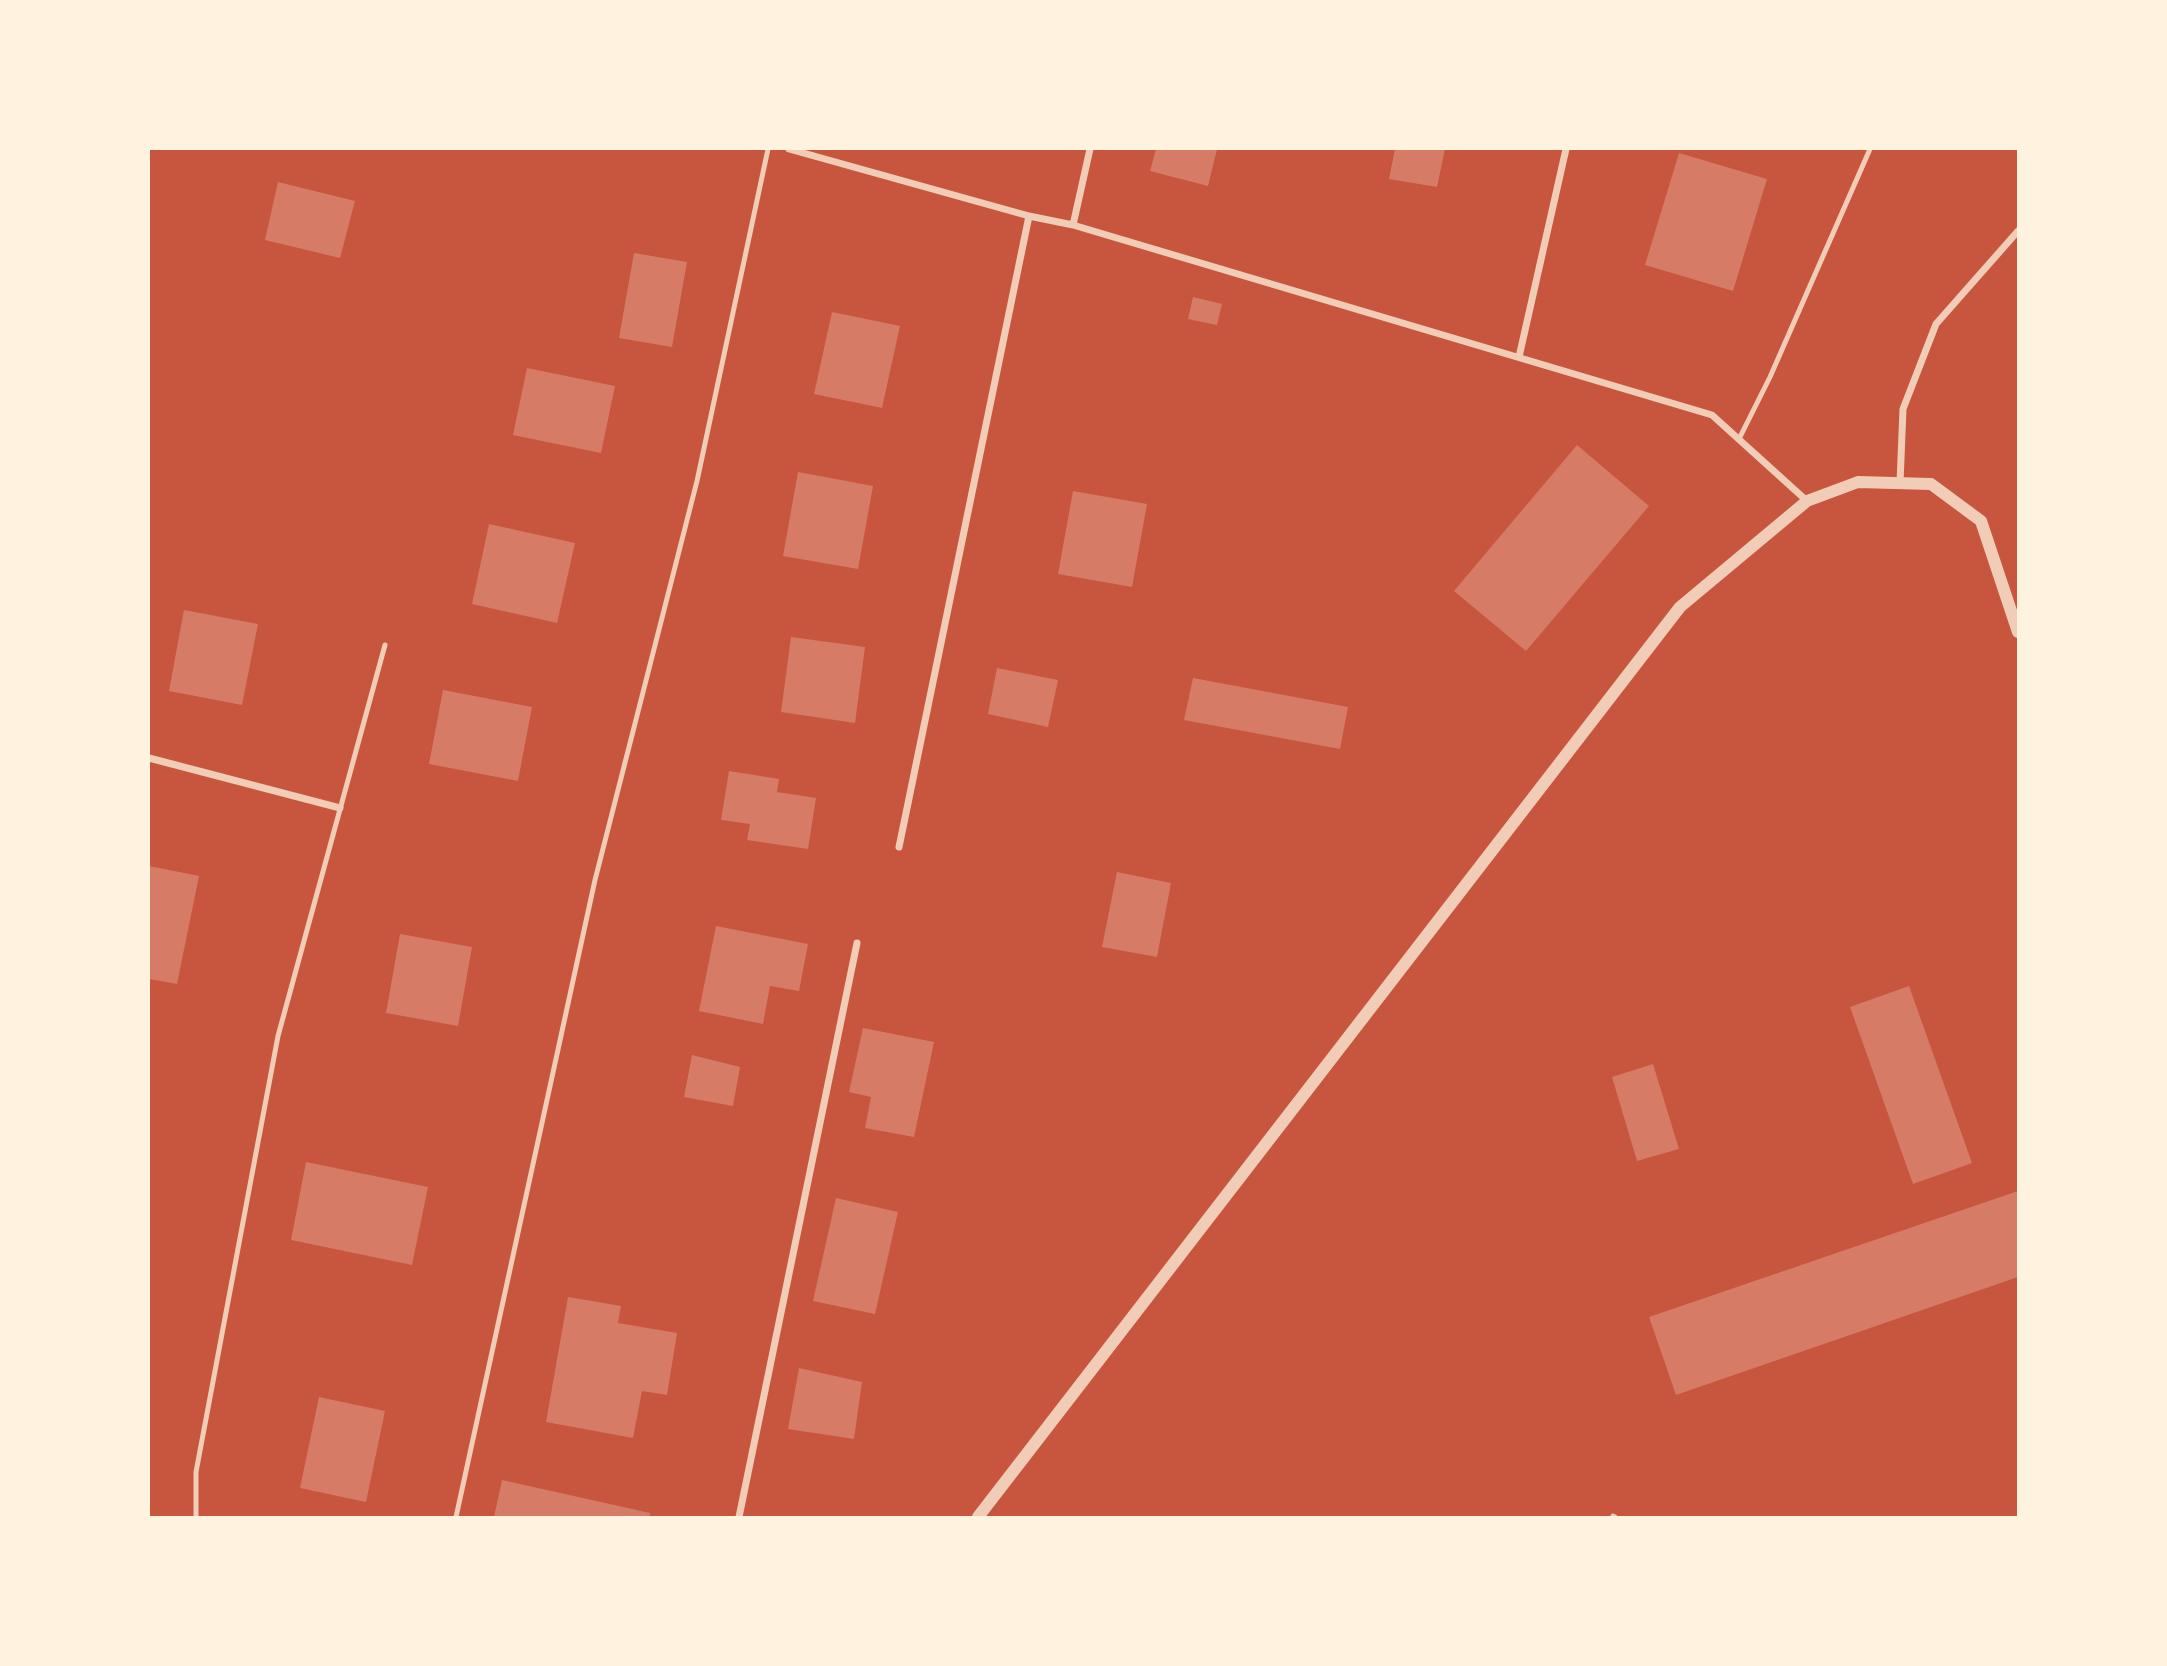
<!DOCTYPE html>
<html>
<head>
<meta charset="utf-8">
<style>
	body { margin:0 }
	#map { position:relative; width:2167px; height:1666px; overflow:hidden; background:#c8553d; font-family:"PT Sans Narrow",sans-serif }
	canvas { display:block }
	.frame { position:absolute; inset:0; border:150px solid #fff3e0; pointer-events:none }
</style>
</head>
<body>
<div id="map">
<canvas width="2167" height="1666"></canvas>
<div class="frame"></div>
</div>
<script>
const ctx = document.querySelector('canvas').getContext('2d');
ctx.lineJoin = 'round';
function fill(path, color) {
  ctx.fillStyle = color;
  ctx.fill(path, 'evenodd');
}
function poly(rows) {
  const path = new Path2D();
  for (const r of rows) {
    path.moveTo(r[0], r[1]);
    for (let i = 2; i < r.length; i += 2) path.lineTo(r[i], r[i + 1]);
  }
  return path;
}
function strokePath(path, color, width, dash) {
  ctx.strokeStyle = color;
  ctx.lineWidth = width;
  ctx.lineCap = dash ? 'butt' : 'round';
  ctx.setLineDash(dash || []);
  ctx.stroke(path);
}
const building = poly([
	[1156,149,1217,149,1208,186,1150,171],
	[1395,149,1445,149,1437,187,1389,179],
	[1679,153,1767,179,1733,291,1645,265],
	[278,182,355,201,340,258,265,240],
	[634,253,687,262,672,347,619,338],
	[1193,297,1222,304,1217,325,1188,319],
	[832,312,900,326,882,408,814,394],
	[527,368,615,386,601,453,513,435],
	[1577,445,1649,506,1526,651,1454,591],
	[798,472,873,486,858,569,783,556],
	[1073,491,1147,504,1132,587,1058,574],
	[489,524,575,543,557,623,472,604],
	[184,610,258,624,242,705,169,691],
	[791,637,865,647,855,723,781,712],
	[997,668,1058,680,1048,727,988,714],
	[1193,678,1348,707,1340,749,1184,720],
	[443,690,532,707,518,781,429,764],
	[729,771,779,779,777,792,816,798,808,849,747,840,750,824,721,820],
	[149,866,199,876,177,984,149,979],
	[1117,872,1171,883,1157,957,1102,947],
	[716,926,808,944,799,991,770,986,763,1024,699,1011],
	[400,934,472,947,458,1026,386,1013],
	[1909,986,1972,1163,1913,1184,1850,1007],
	[863,1028,934,1042,914,1137,865,1128,871,1097,849,1092],
	[692,1055,740,1067,733,1106,684,1097],
	[1653,1064,1679,1149,1637,1161,1612,1077],
	[306,1162,428,1187,412,1265,291,1240],
	[2018,1191,2018,1277,1676,1395,1649,1317],
	[836,1198,898,1212,875,1314,813,1301],
	[568,1297,621,1306,618,1323,677,1333,667,1395,642,1391,633,1438,546,1422],
	[799,1368,862,1382,854,1439,788,1429],
	[319,1397,385,1411,366,1502,300,1488],
	[502,1480,650,1513,650,1517,494,1517]
]);
const service = poly([
	[1739,439,1770,377,1870,149],
	[1613,1516,1615,1517],
	[196,1517,196,1472,278,1036,385,645],
	[456,1517,595,880,697,481,768,149]
]);
const minor = poly([
	[789,149,1029,216,1073,225,1712,415,1807,501],
	[1073,225,1090,149],
	[1519,357,1566,149],
	[1900,483,1903,409,1936,324,2018,231],
	[149,758,340,808],
	[899,847,1029,216],
	[739,1517,857,943]
]);
const tertiary = poly([
	[978,1517,1680,607,1807,501,1858,482,1931,484,1981,521,2018,632]
]);
fill(building, '#d67c66');
strokePath(service, '#f1ccb7', 5);
strokePath(minor, '#f1ccb7', 7);
strokePath(tertiary, '#f1ccb7', 12);
</script>
</body>
</html>
